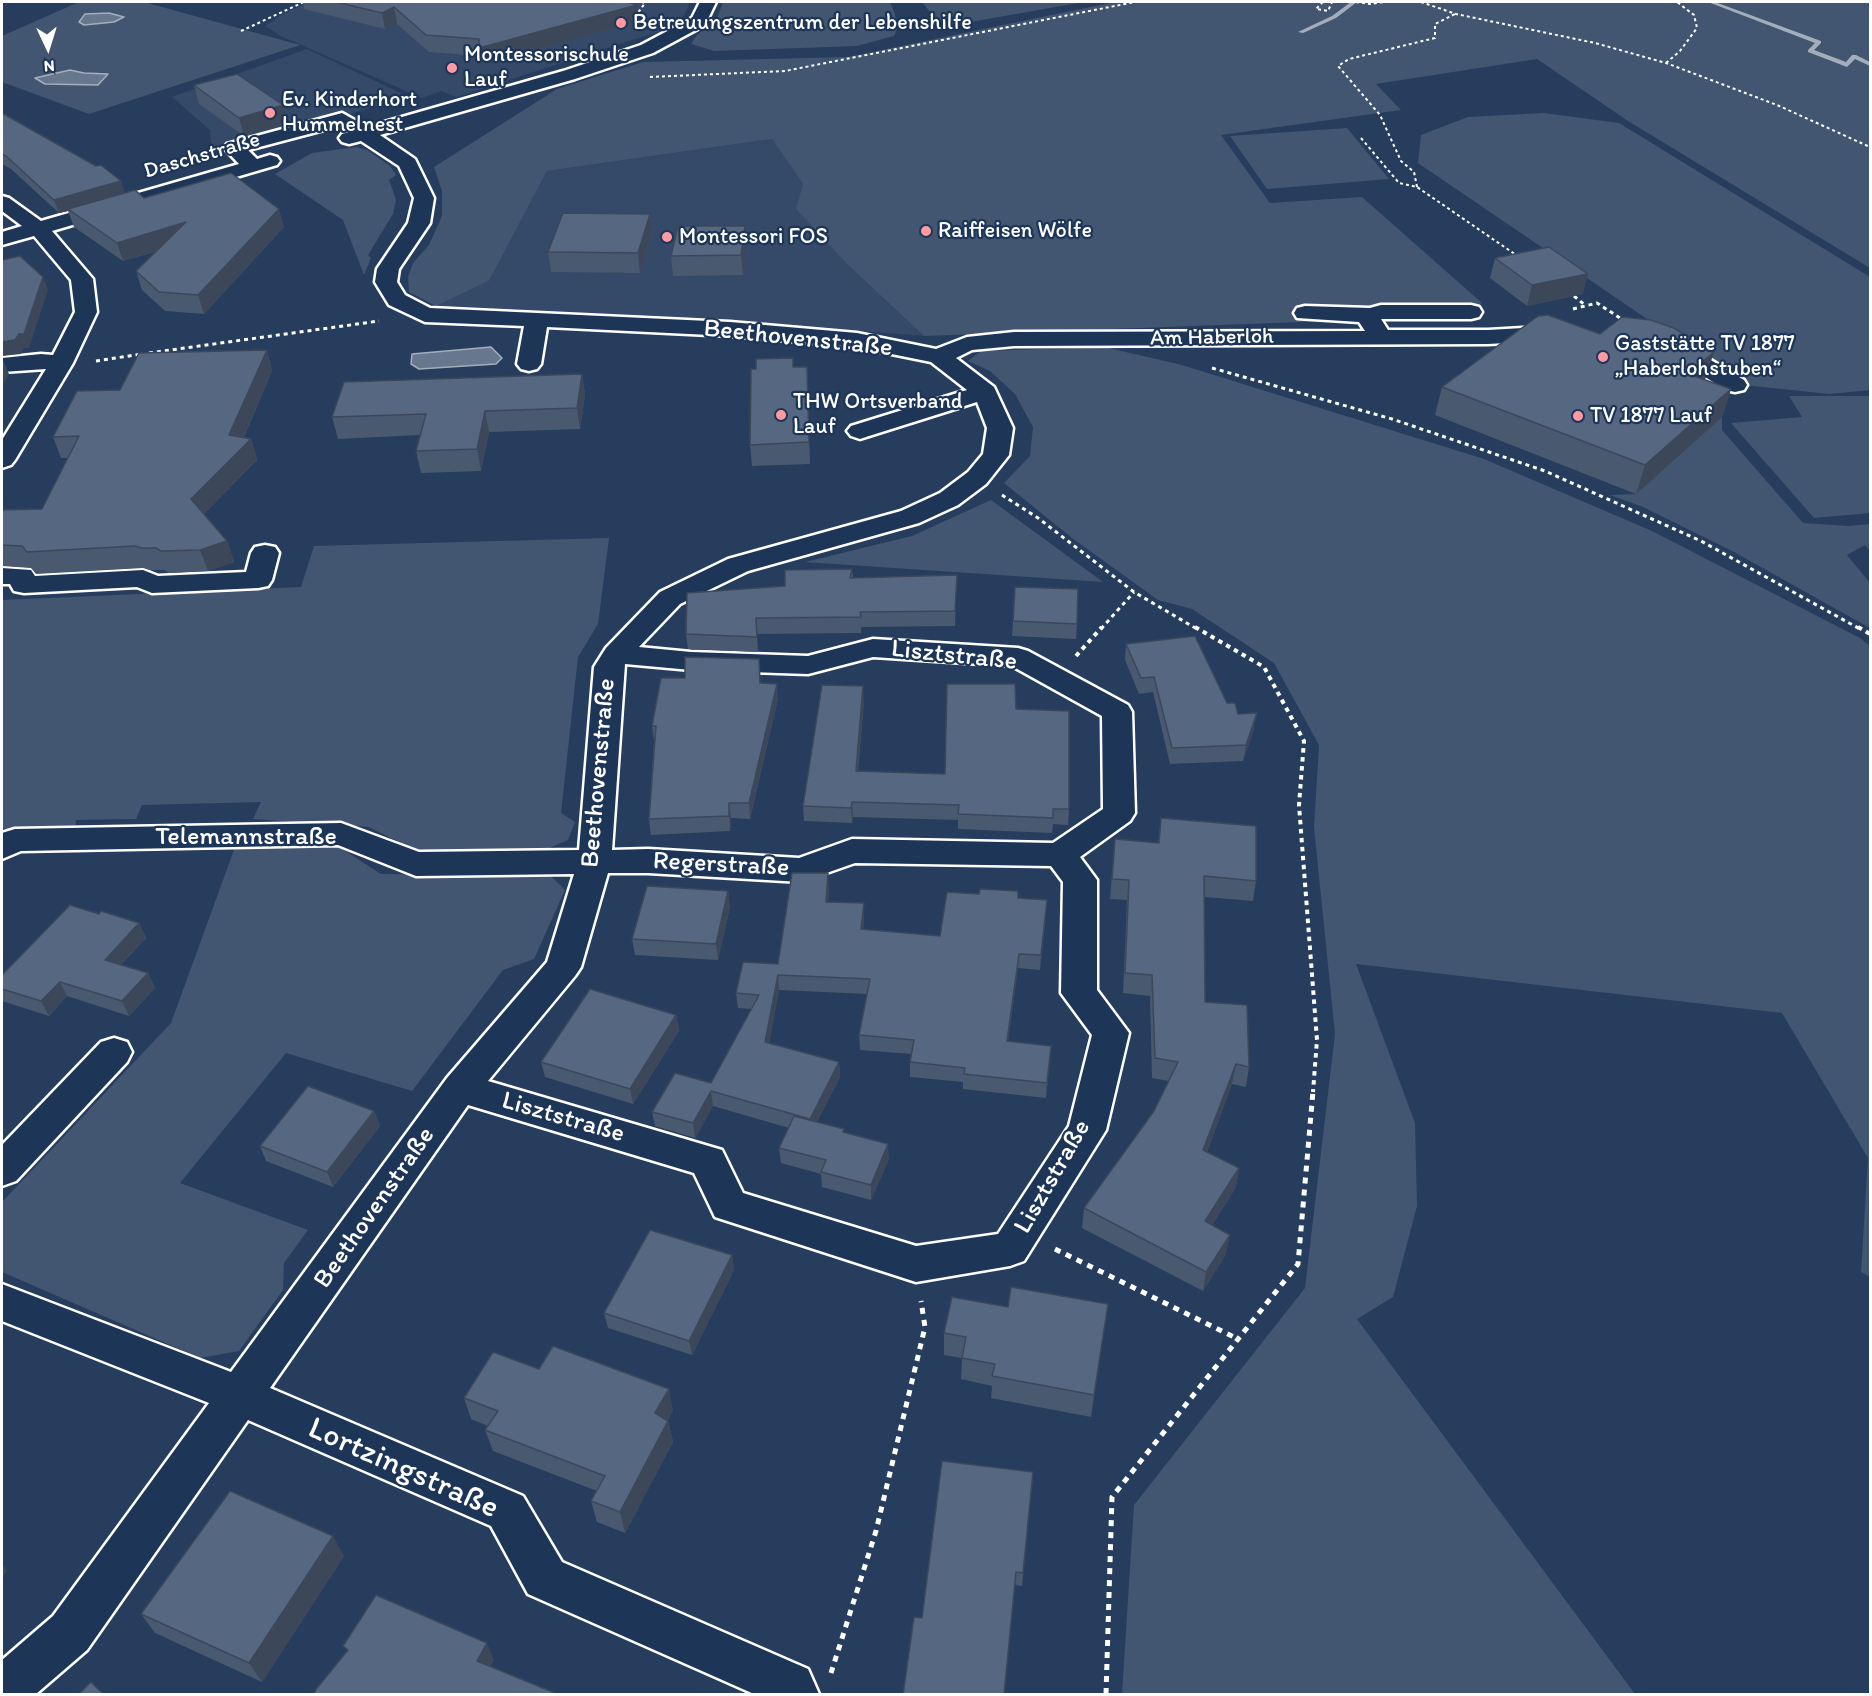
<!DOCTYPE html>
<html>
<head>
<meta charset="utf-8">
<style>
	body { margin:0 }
	#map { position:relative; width:1872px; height:1696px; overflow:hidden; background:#263d5e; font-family:Itim,sans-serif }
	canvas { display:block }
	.frame { position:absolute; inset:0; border:3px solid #fff; pointer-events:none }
	.north { position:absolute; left:18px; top:18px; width:60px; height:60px; -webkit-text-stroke:4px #1d3557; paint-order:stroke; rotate:176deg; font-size:16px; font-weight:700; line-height:24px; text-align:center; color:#fff }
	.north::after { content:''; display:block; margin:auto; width:21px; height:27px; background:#fff; clip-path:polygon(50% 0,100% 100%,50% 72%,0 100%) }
</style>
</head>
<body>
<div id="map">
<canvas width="1872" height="1696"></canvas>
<div class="frame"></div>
<div class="north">N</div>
</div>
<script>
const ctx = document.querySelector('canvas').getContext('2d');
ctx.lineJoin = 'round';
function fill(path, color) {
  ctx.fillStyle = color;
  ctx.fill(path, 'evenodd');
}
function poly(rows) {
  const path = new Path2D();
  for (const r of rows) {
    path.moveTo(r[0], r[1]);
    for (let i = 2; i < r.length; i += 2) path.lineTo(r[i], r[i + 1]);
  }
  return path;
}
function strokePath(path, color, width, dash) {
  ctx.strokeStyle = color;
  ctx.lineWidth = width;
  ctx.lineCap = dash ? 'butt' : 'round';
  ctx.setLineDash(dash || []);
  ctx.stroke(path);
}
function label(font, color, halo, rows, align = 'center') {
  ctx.font = font + ' Itim,sans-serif';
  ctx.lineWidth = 4.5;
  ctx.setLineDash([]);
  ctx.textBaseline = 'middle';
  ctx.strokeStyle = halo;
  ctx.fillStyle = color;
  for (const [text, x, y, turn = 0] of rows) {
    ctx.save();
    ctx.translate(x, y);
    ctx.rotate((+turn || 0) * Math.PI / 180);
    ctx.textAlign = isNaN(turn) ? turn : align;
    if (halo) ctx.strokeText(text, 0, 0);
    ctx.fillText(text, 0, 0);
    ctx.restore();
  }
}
const built = poly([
	[310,2,690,2,684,16,667,29,456,97,441,91,422,98,281,36,265,26,284,13],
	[307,49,409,97,221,150,211,143,210,130,172,97],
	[772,139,803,184,848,265,924,336,771,324,497,313,436,306,489,281,547,171]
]);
const green = poly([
	[79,2,144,2,300,45,89,114,2,82,2,36],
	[723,2,890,2,899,25,894,36,857,46,714,51,691,44,697,35,717,18],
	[922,2,1084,2,942,27],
	[1115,2,1870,2,1870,268,1628,121,1537,59,1376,84,1401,110,1221,135,1270,203,1362,197,1482,303,1463,316,924,336,848,265,796,209,803,184,772,139,547,171,489,281,436,306,409,292,408,277,413,263,429,245,442,216,442,191,434,167,557,89,643,62,848,57],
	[1544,113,1619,123,1870,277,1870,390,1829,394,1744,385,1418,163,1421,135,1468,117],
	[1347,128,1389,179,1267,189,1230,136],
	[356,147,367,150,390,166,396,175,389,180,396,200,393,214,368,255,371,258,364,275,343,220,275,174,312,153],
	[1104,347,1182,365,1484,459,1652,531,1860,638,1870,646,1870,1277,1861,1272,1868,1158,1782,1013,1356,964,1415,1123,1417,1206,1393,1297,1357,1319,1635,1694,1122,1694,1134,1505,1305,1288,1335,1034,1314,827,1319,745,1274,663,1192,609,1158,600,1072,538,1004,483,1030,456,1033,427,1015,394,990,371,968,361,981,351],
	[1789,396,1870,396,1870,513,1814,518,1731,423,1802,417],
	[1722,417,1722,430,1803,523,1848,526,1870,524,1870,551,1865,545,1847,555,1870,583,1870,628,1734,552,1643,507,1610,495,1636,494],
	[991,500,1103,582,805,562,912,536],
	[609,538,598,624,578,657,561,813,575,822,568,840,549,848,423,854,369,827,253,819,261,802,142,805,136,819,76,820,75,830,19,832,2,828,2,600,301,587,314,546],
	[336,845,381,874,551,876,565,890,534,959,503,970,412,1091,286,1053,180,1183,308,1230,284,1263,283,1290,239,1351,200,1358,2,1272,2,1202,171,1023,235,847]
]);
const water = poly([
	[109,13,124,17,114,22,84,25,79,22,85,14,109,13],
	[70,70,84,73,108,74,98,85,45,84,35,78,70,70],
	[491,347,502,358,496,364,419,369,411,364,412,354,491,347]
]);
const stream = poly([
	[1351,2,1357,2,1336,18,1303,33,1298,32,1332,16,1351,2],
	[1708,2,1715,2,1821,41,1821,43,1814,50,1846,62,1852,55,1856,55,1870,62,1870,66,1855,59,1847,67,1808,52,1808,50,1815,43,1708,2]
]);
const pathFar3 = poly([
	[1323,2,1316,9,1328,11,1332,2],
	[1356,2,1370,4,1384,2],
	[1421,2,1456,14,1595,43,1666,63,1777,105,1870,147],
	[635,17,645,3,642,2],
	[241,31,304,2],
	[1666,63,1680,51,1697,28,1694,15,1677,2],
	[650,77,785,71,1135,2],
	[1361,138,1399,183,1417,187,1519,257],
	[1417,187,1414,172,1401,161,1380,115,1338,66,1349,59,1435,38,1435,24,1455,14]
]);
const pathFar2 = poly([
	[1574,296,1586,306],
	[1573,309,1597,303,1623,320],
	[149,353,379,321],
	[96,361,142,354],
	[1212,368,1392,419,1545,471,1701,541,1860,629],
	[1002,495,1038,518,1134,592,1197,629],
	[1101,629,1134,592]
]);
const pathFar1 = poly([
	[1195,627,1264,667,1304,741,1299,805,1317,1040,1313,1092],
	[1858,627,1870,634],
	[1076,656,1102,627]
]);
const path = poly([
	[1055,1249,1238,1339],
	[831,1673,876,1531,925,1327,921,1301],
	[1106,1694,1112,1497,1298,1264,1313,1091]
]);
const minor = poly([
	[700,2,716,2,705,25,653,53,575,79,380,135,415,159,434,198,430,223,399,269,397,282,405,295,430,308,730,322,857,333,936,349,967,337,1014,332,1365,331,1359,322,1297,318,1294,313,1297,308,1305,306,1370,308,1381,305,1471,305,1479,307,1482,312,1479,317,1471,319,1381,319,1388,330,1488,330,1558,326,1566,328,1570,333,1566,338,1558,340,1488,344,1014,346,972,350,956,358,994,387,1013,428,1009,455,986,484,958,505,919,523,748,571,680,604,639,647,691,652,808,656,873,639,1018,648,1028,651,1128,705,1132,712,1135,813,1130,821,1080,857,1097,880,1097,990,1129,1033,1106,1130,1024,1261,1010,1266,916,1282,715,1217,694,1173,468,1105,270,1388,523,1496,562,1562,808,1669,819,1694,754,1694,528,1594,491,1526,248,1420,87,1650,36,1694,2,1694,2,1660,53,1616,209,1403,2,1321,2,1284,231,1372,447,1078,547,962,574,874,416,876,338,845,21,851,2,859,2,833,15,829,341,823,419,852,579,850,594,667,606,648,660,592,728,559,901,511,940,493,968,472,983,454,987,428,977,402,869,436,860,439,851,436,847,431,851,426,967,390,931,362,857,347,730,336,547,327,541,364,537,369,529,371,521,369,517,364,524,326,425,322,389,305,375,282,377,269,408,223,414,198,399,166,361,141,349,144,342,142,339,138,342,134,349,132,339,126,248,150,257,159,270,155,277,157,280,161,277,165,52,231,93,279,97,312,73,363,15,460,11,465,2,468,2,440,46,369,2,372,2,358,41,354,53,355,75,312,71,280,34,236,2,245,2,232,22,226,2,211,2,196,9,198,41,221,239,164,224,148,227,144,342,113,367,127,563,71,641,45,692,18,700,2],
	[873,657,1012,666,1102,716,1103,809,1053,843,852,839,799,858,648,849,612,850,625,664,691,670,808,674,873,657],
	[855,863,1051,866,1063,882,1061,993,1092,1035,1069,1126,998,1234,916,1246,743,1193,722,1150,488,1081,575,976,581,967,608,873,648,873,801,882,855,863],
	[1671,339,1679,341,1744,380,1747,385,1744,390,1735,392,1726,390,1663,351,1659,346,1663,341,1671,339],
	[265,545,275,547,279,553,272,580,268,586,258,588,152,593,137,587,24,593,14,591,10,584,2,584,2,568,31,570,35,576,143,570,158,576,246,572,251,553,255,547,265,545],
	[114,1038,127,1042,132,1052,127,1062,16,1181,2,1186,2,1145,101,1042,114,1038]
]);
const wall = poly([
	[303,2,628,2,637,5,639,21,482,65,481,56,429,52,397,24,385,29,304,9],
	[194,85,287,124,244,136,199,104],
	[2,113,125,193,284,227,204,314,165,311,142,290,136,271,157,251,123,261,74,227,68,211,59,213,11,169,2,164],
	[650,214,652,234,640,273,551,272,548,252],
	[747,246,743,275,673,276,671,256],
	[1495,258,1583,294,1527,306,1490,278],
	[267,350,272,371,244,437,251,439,257,460,204,514,227,541,234,562,208,571,169,573,164,570,150,570,143,568,36,574,31,568,2,566,2,510,42,509,68,458,61,458,53,437,120,390],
	[793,367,807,367,810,464,752,466,750,445],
	[582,374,585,395,580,429,489,432,481,471,421,473,416,451,420,435,338,439,332,417],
	[1705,380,1731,389,1722,417,1636,494,1435,415,1442,387],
	[852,569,853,578,956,590,955,626,861,627,861,633,757,634,758,652,688,649,686,634,785,586],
	[1013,621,1077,624,1076,639,1012,636],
	[1126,644,1227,703,1254,729,1243,761,1170,764,1153,692,1139,694,1125,660],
	[761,683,778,699,750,819,731,818,730,831,651,835,649,819,654,741,652,726],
	[864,701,858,771,945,774,1016,709,1069,809,1068,825,1053,824,1052,833,958,829,958,820,853,817,852,823,804,821,803,806],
	[1161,818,1256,881,1253,901,1204,897,1205,1002,1249,1067,1246,1087,1232,1084,1207,1152,1239,1168,1236,1187,1212,1225,1226,1254,1203,1291,1082,1228,1084,1208,1154,1111,1169,1081,1152,1078,1150,996,1123,993,1127,900,1110,899,1115,839,1158,843],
	[829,888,828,902,864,918,863,930,940,936,1018,898,1047,900,1040,970,1018,968,1008,1041,1051,1046,1046,1098,963,1089,963,1082,910,1077,910,1062,912,1054,860,1050,859,1035,867,994,779,990,769,1043,839,1062,840,1077,817,1122,844,1129,844,1133,889,1159,871,1200,822,1187,821,1174,781,1163,779,1148,789,1128,713,1106,695,1138,655,1126,652,1112,711,1083,752,1009,738,1008,736,993,778,964],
	[728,891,730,907,718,960,635,955,632,939],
	[99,914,139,923,146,938,121,965,148,973,155,988,129,1016,67,996,49,1016,2,1001,2,975],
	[676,1015,679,1031,633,1104,545,1077,541,1062],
	[374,1111,380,1126,333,1187,266,1161,260,1146],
	[732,1255,734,1270,692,1355,608,1328,604,1313],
	[1108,1304,1091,1417,991,1398,992,1386,961,1379,962,1358,944,1355,944,1333,1008,1307],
	[539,1369,673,1410,668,1420,673,1442,625,1533,597,1522,591,1501,597,1491,493,1451,485,1430,488,1426,471,1419,464,1398],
	[1033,1472,1022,1586,1015,1585,922,1618],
	[344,1556,262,1682,155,1633,141,1614]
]);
const shadedWall = poly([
	[637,5,639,21,482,65,479,48],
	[394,7,397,24,385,29,382,13],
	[283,105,287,124,244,136,239,118],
	[121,181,125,194,68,209,68,211,59,213,54,200],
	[279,209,284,227,204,314,198,295],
	[650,214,652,234,640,273,638,253],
	[186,222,191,240,123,261,117,243],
	[745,226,747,246,743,275,741,255],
	[1588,274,1583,294,1527,306,1532,285],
	[43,277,48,290,29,348,24,348,21,354,2,356,2,342],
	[267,350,272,371,237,452,251,439,257,460,198,520,191,499,229,435],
	[1714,352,1705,380,1688,374],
	[3,360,9,374,2,386,2,363],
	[582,374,585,395,580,429,577,408],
	[1731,389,1722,417,1636,494,1645,465],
	[485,411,489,432,481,471,477,449],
	[227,541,234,562,208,571,200,550],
	[777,684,778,699,750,819,749,803],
	[863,686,864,701,856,786,856,771],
	[1257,713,1254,729,1243,761,1246,745],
	[852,802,853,817,852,823,851,808],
	[729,803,731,818,730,831,729,816],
	[828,873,829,888,827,916,826,902],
	[728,891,730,907,718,960,716,944],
	[1047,900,1046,915,1040,970,1041,955],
	[864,903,864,918,861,944,861,929],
	[139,923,146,938,112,974,105,960],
	[1019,954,1018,968,1006,1056,1007,1041],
	[148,973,155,988,129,1016,122,1001],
	[778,975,779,990,767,1057,765,1042],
	[60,982,67,996,49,1016,41,1001],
	[676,1015,679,1031,633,1104,630,1089],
	[1051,1046,1050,1060,1046,1098,1047,1083],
	[839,1062,840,1077,811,1134,810,1119],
	[1236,1064,1232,1084,1200,1170,1203,1150],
	[711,1091,713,1106,695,1138,693,1123],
	[374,1111,380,1126,333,1187,327,1172],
	[888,1144,889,1159,871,1200,871,1185],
	[1239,1168,1236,1187,1201,1241,1205,1221],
	[1230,1235,1226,1254,1203,1291,1206,1272],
	[732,1255,734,1270,692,1355,689,1341],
	[1108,1304,1105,1326,1091,1417,1094,1395],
	[669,1389,673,1410,660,1435,655,1413],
	[668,1421,673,1442,625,1533,620,1512],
	[333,1536,344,1556,262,1682,249,1663],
	[2,1564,7,1571,2,1577],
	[487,1643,494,1660,484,1678,477,1661]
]);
const building = poly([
	[336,2,628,2,637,5,479,48,479,39,426,35,394,7,382,13,336,2],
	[237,74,283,105,239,118,194,85,237,74],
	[2,113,96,166,101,165,121,181,54,200,6,156,2,154,2,113],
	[231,173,279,209,198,295,159,292,136,271,186,222,117,243,68,209,135,190,144,198,231,173],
	[563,213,650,214,638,253,548,252,563,213],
	[678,226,745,226,741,255,671,256,678,226],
	[1549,247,1588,274,1532,285,1495,258,1549,247],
	[20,256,43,277,24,334,19,334,15,340,2,342,2,260,20,256],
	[1548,315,1600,334,1622,317,1651,320,1674,328,1714,352,1688,374,1731,389,1645,465,1442,387,1538,316,1548,315],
	[267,350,229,435,251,439,191,499,227,541,200,550,161,551,156,548,142,548,135,546,27,552,22,546,2,545,2,510,42,509,79,436,53,437,77,391,120,390,139,353,267,350],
	[793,358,793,367,807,367,809,442,750,445,751,369,756,369,756,359,793,358],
	[582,374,577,408,485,411,477,449,416,451,426,414,332,417,344,382,582,374],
	[852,569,850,578,957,575,955,611,860,612,861,617,756,618,757,637,686,634,687,593,785,586,785,570,852,569],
	[1015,587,1078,589,1077,624,1013,621,1015,587],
	[1195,636,1227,703,1235,703,1238,714,1257,713,1246,745,1172,748,1154,677,1141,678,1126,644,1195,636],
	[685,657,759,659,760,683,777,684,749,803,729,803,729,816,649,819,656,726,652,726,661,678,685,678,685,657],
	[947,684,1015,684,1016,709,1069,711,1069,809,1053,809,1053,818,958,814,959,805,852,802,851,808,803,806,822,685,863,686,856,771,945,774,947,684],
	[1161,818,1256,826,1256,881,1204,876,1205,1002,1247,1005,1249,1067,1236,1064,1203,1150,1239,1168,1205,1221,1230,1235,1206,1272,1084,1208,1154,1111,1178,1062,1155,1058,1152,975,1125,973,1129,880,1112,879,1115,839,1159,843,1161,818],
	[792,873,828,873,826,902,864,903,861,929,940,936,947,892,979,894,980,889,1018,891,1018,898,1047,900,1041,955,1019,954,1007,1041,1051,1046,1047,1083,964,1074,965,1068,910,1062,914,1040,859,1035,870,979,778,975,765,1042,839,1062,810,1119,711,1091,693,1123,652,1112,675,1073,711,1083,759,995,736,993,743,962,778,964,792,873],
	[647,886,728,891,716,944,632,939,647,886],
	[70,905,99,914,101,911,139,923,105,960,148,973,122,1001,60,982,41,1001,2,989,2,975,70,905],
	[590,989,676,1015,630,1089,541,1062,590,989],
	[308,1086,374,1111,327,1172,260,1146,308,1086],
	[794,1116,844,1129,843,1132,888,1144,871,1185,821,1172,826,1160,779,1148,794,1116],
	[650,1230,732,1255,689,1341,604,1313,650,1230],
	[1011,1287,1108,1304,1094,1395,992,1376,995,1364,962,1358,966,1337,944,1333,952,1297,1008,1307,1011,1287],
	[553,1346,669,1389,655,1413,668,1421,620,1512,591,1501,605,1476,485,1430,498,1411,464,1398,493,1352,539,1369,553,1346],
	[942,1461,1033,1472,1023,1573,1016,1572,1004,1695,903,1695,914,1617,922,1618,942,1461],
	[230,1491,333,1536,249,1663,141,1614,230,1491],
	[376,1595,487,1643,477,1661,560,1695,313,1695,317,1688,348,1650,343,1646,376,1595],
	[91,1682,104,1695,78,1695,91,1682]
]);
const markers = [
	[621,23,6,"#ff9aa2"],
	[452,68,6,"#ff9aa2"],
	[270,113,6,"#ff9aa2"],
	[926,231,6,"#ff9aa2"],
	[667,237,6,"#ff9aa2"],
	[1603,357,6,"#ff9aa2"],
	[781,415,6,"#ff9aa2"],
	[1578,416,6,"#ff9aa2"]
];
const farPoinames = [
	["Betreuungszentrum der Lebenshilfe",633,23],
	["Montessorischule",464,55],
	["Lauf",464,80],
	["Ev. Kinderhort",282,100],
	["Hummelnest",282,125],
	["Raiffeisen Wölfe",938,231],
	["Montessori FOS",679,237],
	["Gaststätte TV 1877",1615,344],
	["„Haberlohstuben“",1615,369],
	["THW Ortsverband",793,402],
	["Lauf",793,427],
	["TV 1877 Lauf",1590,416]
];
const farStreetnames = [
	["Daschstraße",202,156,-16],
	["Am Haberloh",1212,338,-1]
];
const streetNames = [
	["Beethovenstraße",798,339,6],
	["Lisztstraße",954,656,6],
	["Beethovenstraße",599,773,-85],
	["Telemannstraße",246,837],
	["Regerstraße",721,865,3],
	["Lisztstraße",563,1118,16],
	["Lisztstraße",1053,1177,-60],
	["Beethovenstraße",375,1208,-55]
];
const nearStreetnames = [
	["Lortzingstraße",403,1469,24]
];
fill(built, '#344a68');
fill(green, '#425672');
fill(water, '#67788e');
strokePath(water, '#a4aebb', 1.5);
fill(stream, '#a4aebb');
strokePath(minor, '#fff', 5);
strokePath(pathFar3, '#fff', 2, [3, 3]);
strokePath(pathFar2, '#fff', 3, [4, 4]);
strokePath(pathFar1, '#fff', 4, [4.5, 4.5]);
strokePath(path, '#fff', 5, [6, 6]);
fill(minor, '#1d3557');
fill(wall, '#49596f');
fill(shadedWall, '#3c485a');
fill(building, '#556781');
strokePath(building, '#3c485a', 1.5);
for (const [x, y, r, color] of markers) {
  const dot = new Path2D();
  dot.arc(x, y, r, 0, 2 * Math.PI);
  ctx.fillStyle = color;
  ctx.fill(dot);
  strokePath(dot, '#1d3557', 2);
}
label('22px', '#fff', '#1d3557', farPoinames, 'left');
label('22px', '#fff', '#1d3557', farStreetnames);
label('26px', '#fff', '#1d3557', streetNames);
label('32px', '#fff', '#1d3557', nearStreetnames);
</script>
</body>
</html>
